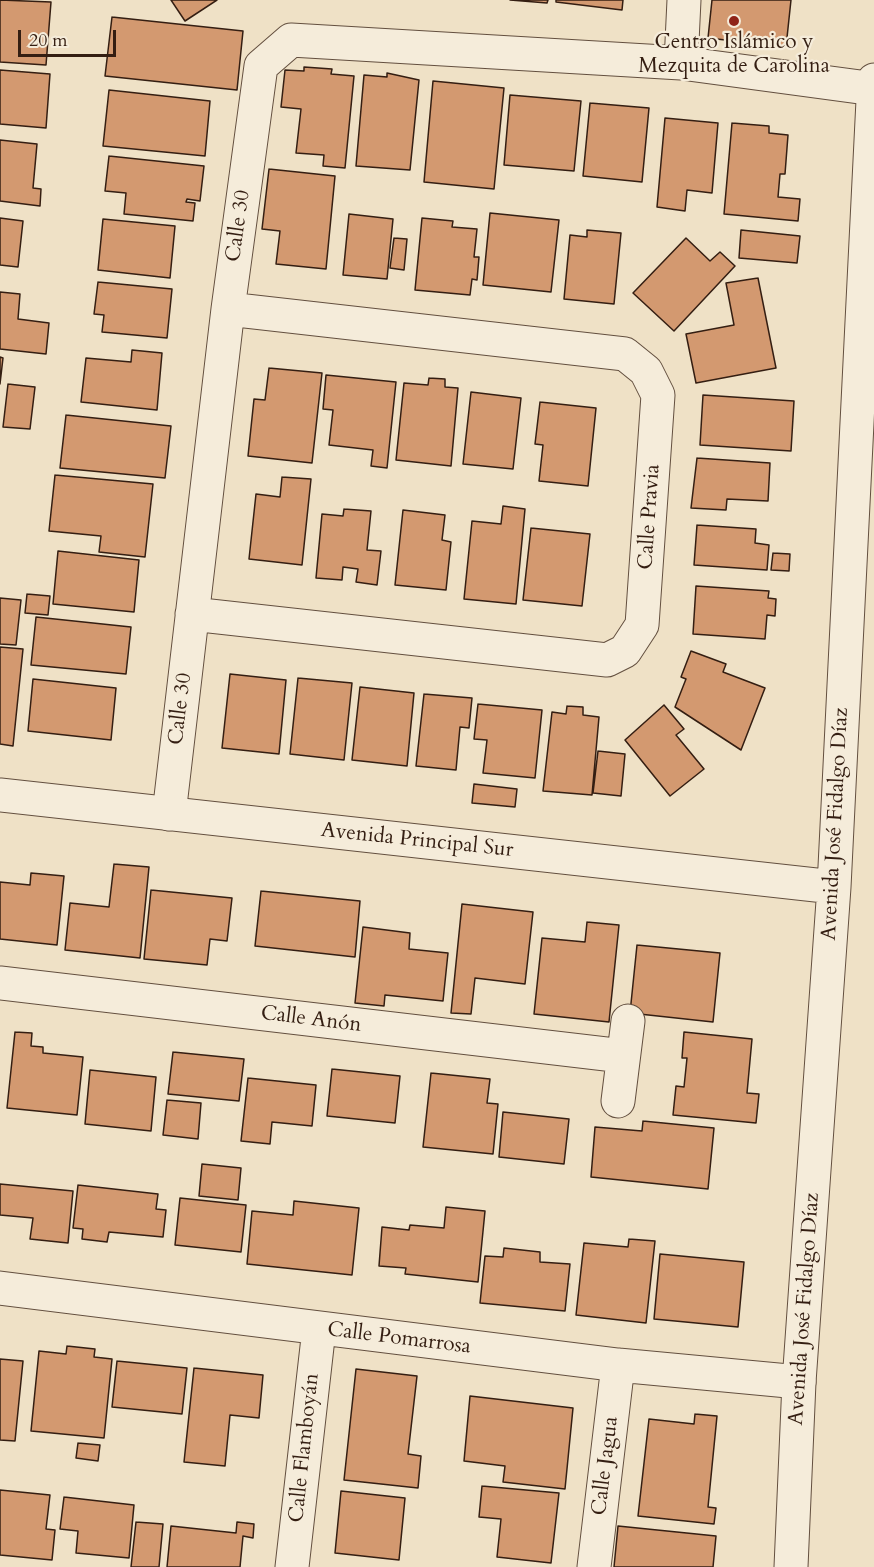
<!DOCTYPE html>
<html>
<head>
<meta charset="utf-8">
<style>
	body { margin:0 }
	#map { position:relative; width:874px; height:1567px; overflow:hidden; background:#efe1c6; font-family:Cardo,serif }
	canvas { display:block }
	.scale { position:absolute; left:18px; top:30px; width:98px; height:27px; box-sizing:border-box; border:3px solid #341e12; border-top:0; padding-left:8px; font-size:18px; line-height:21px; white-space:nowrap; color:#341e12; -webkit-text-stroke:4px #f5ecda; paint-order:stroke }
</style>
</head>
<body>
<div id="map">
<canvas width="874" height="1567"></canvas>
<div class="scale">20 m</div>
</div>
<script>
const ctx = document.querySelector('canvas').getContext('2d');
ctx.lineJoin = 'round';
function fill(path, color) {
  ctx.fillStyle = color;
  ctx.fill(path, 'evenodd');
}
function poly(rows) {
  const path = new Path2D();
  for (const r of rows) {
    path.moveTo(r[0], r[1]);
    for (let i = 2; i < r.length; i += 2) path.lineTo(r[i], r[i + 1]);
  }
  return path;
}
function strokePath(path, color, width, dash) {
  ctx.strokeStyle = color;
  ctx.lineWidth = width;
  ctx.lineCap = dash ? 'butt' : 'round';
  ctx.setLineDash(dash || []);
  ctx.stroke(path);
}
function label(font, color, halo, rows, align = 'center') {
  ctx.font = font + ' Cardo,serif';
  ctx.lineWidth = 4.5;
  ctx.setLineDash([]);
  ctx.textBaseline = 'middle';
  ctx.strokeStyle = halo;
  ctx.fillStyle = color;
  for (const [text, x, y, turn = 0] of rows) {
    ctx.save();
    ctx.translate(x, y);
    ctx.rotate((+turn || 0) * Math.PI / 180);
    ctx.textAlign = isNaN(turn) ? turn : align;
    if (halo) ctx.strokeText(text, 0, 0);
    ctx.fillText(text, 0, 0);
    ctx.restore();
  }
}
const building = poly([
	[0,0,51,2,46,65,0,62,0,0],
	[171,0,217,0,185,21,171,0],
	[510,0,548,0,547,3,510,0],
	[556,0,623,0,622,10,556,2,556,0],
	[712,0,791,0,786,47,708,38,712,0],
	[112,17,243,31,237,90,105,76,112,17],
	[304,67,332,69,331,74,354,76,345,168,323,166,324,155,296,153,301,109,281,107,285,70,304,71,304,67],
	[0,70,50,74,46,128,0,124,0,70],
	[387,73,419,80,410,170,356,166,364,75,387,77,387,73],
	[433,81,504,88,494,189,424,182,433,81],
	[109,90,210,101,205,156,103,146,109,90],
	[510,95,581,101,574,171,504,165,510,95],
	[590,103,649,108,642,182,583,176,590,103],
	[665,118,718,123,712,193,687,190,685,211,657,207,665,118],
	[732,123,769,126,769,133,788,135,785,174,780,174,778,197,800,199,798,221,724,214,732,123],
	[0,140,37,144,33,188,41,189,40,206,0,201,0,140],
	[109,156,204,166,200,201,187,199,186,202,195,203,193,221,124,214,126,193,105,191,109,156],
	[269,169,335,176,326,269,276,264,280,231,262,229,269,169],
	[490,213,559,220,551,292,483,285,490,213],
	[349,214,393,219,387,279,343,275,349,214],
	[0,218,23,221,18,267,0,265,0,218],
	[422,218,453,221,452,227,477,229,474,257,479,257,477,280,472,279,470,295,415,290,422,218],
	[103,219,175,226,170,278,98,270,103,219],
	[587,230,621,233,614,304,564,299,570,235,587,237,587,230],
	[741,230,800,236,797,263,739,258,741,230],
	[394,238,407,239,404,270,390,268,394,238],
	[686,238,710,261,720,252,735,266,674,331,633,293,686,238],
	[758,278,776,368,696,383,686,334,734,325,726,283,758,278],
	[98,282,172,289,167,338,102,332,104,315,94,314,98,282],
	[0,292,20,294,18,319,49,323,46,354,0,349,0,292],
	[132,350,162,353,157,410,81,402,86,358,131,362,132,350],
	[0,357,3,358,0,384,0,357],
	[269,368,322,373,312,463,248,456,254,399,265,400,269,368],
	[326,375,396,382,387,468,371,466,373,450,329,445,333,410,323,409,326,375],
	[429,378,445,379,445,387,458,388,451,466,396,460,404,383,428,385,429,378],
	[8,384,35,387,30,429,3,427,8,384],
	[471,392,521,398,513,469,463,464,471,392],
	[703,395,794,401,791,451,700,445,703,395],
	[540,402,596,408,588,486,539,481,543,445,535,444,540,402],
	[66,415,171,426,165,478,60,468,66,415],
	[697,458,770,463,768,501,727,499,726,510,691,508,697,458],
	[55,475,153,484,145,557,99,552,101,536,49,531,55,475],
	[282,477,311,479,302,565,249,559,256,494,280,497,282,477],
	[503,506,525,509,516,604,464,599,472,521,501,524,503,506],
	[344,509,371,511,367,550,381,551,377,585,356,582,358,569,343,567,342,580,316,578,322,514,343,516,344,509],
	[403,510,445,515,442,540,451,542,446,590,395,585,403,510],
	[697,525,756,529,755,543,769,545,767,570,694,565,697,525],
	[531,528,590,534,582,606,523,600,531,528],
	[58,551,139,560,134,612,53,604,58,551],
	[773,553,790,554,789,571,771,570,773,553],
	[696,586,769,591,768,598,776,599,775,616,767,615,765,639,693,634,696,586],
	[27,594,50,596,48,615,25,613,27,594],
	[0,598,21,600,16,645,0,644,0,598],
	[36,617,131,627,126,674,31,665,36,617],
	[0,647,23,649,13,746,0,744,0,647],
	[691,651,726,664,723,672,765,688,741,750,675,707,686,679,681,677,691,651],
	[230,674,286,680,279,754,222,748,230,674],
	[298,678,352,683,344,760,290,754,298,678],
	[33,679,116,688,111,740,28,731,33,679],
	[360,687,414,693,407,766,352,760,360,687],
	[424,694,472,698,469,728,460,727,456,770,416,766,424,694],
	[478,704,542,710,535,778,483,773,487,740,474,739,478,704],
	[664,705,684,729,676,735,704,769,670,796,625,740,664,705],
	[567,706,583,707,583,715,599,717,592,795,543,791,552,712,566,714,567,706],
	[598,751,625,754,621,796,593,793,598,751],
	[474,784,517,789,515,807,472,803,474,784],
	[114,864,149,867,140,958,65,950,70,903,109,907,114,864],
	[31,873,64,876,57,945,0,939,0,882,30,885,31,873],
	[151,890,232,898,227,941,210,939,207,965,144,959,151,890],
	[261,891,360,901,355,957,255,946,261,891],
	[462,904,533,912,525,984,475,978,471,1014,451,1013,462,904],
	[587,922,619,925,609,1022,534,1014,542,938,585,942,587,922],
	[363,927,410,933,409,949,448,953,443,1001,385,995,384,1006,355,1003,363,927],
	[637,945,720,953,713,1022,630,1013,637,945],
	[15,1032,32,1033,31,1046,43,1047,43,1053,83,1057,77,1115,7,1108,15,1032],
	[684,1032,752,1039,747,1093,759,1094,756,1123,673,1115,676,1086,684,1087,687,1058,682,1058,684,1032],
	[173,1052,244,1059,239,1101,168,1094,173,1052],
	[332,1069,400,1076,395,1123,327,1116,332,1069],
	[90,1070,156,1077,151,1131,85,1124,90,1070],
	[431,1073,490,1079,487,1103,498,1104,493,1154,423,1147,431,1073],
	[248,1078,316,1085,312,1126,272,1122,270,1144,241,1141,248,1078],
	[167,1100,201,1103,198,1139,163,1135,167,1100],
	[503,1112,569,1119,564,1164,499,1157,503,1112],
	[643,1121,714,1128,708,1189,591,1177,595,1127,642,1131,643,1121],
	[202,1164,241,1168,238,1200,199,1196,202,1164],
	[0,1184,73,1191,68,1243,30,1239,33,1218,0,1215,0,1184],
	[78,1185,158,1194,156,1209,166,1210,163,1237,109,1232,107,1242,82,1239,83,1229,73,1228,78,1185],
	[180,1198,246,1205,241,1252,175,1245,180,1198],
	[294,1201,359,1208,352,1275,247,1264,252,1211,293,1215,294,1201],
	[446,1207,485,1211,478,1282,405,1274,406,1268,379,1266,382,1227,409,1230,410,1225,444,1228,446,1207],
	[629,1239,655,1241,646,1323,576,1315,584,1243,628,1247,629,1239],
	[504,1248,540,1252,540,1262,570,1264,565,1311,480,1303,485,1256,503,1257,504,1248],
	[660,1254,744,1262,738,1327,654,1319,660,1254],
	[67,1346,95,1349,94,1357,112,1359,104,1438,31,1431,39,1351,66,1354,67,1346],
	[0,1359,23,1361,15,1441,0,1440,0,1359],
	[117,1361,187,1368,182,1414,112,1407,117,1361],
	[194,1368,263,1375,259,1418,230,1415,225,1466,184,1462,194,1368],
	[356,1369,417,1376,408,1454,421,1456,418,1488,344,1480,356,1369],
	[470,1396,573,1408,565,1489,503,1482,505,1466,464,1461,470,1396],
	[695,1414,717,1416,708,1507,716,1508,714,1524,638,1516,649,1419,694,1424,695,1414],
	[78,1443,100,1445,98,1461,76,1458,78,1443],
	[482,1486,559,1493,551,1563,497,1557,501,1519,479,1517,482,1486],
	[0,1490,50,1495,46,1529,55,1530,52,1560,0,1555,0,1490],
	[341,1491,405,1498,399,1560,335,1553,341,1491],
	[64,1497,134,1505,129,1558,76,1553,78,1531,60,1529,64,1497],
	[136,1522,163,1524,159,1567,131,1567,136,1522],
	[237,1522,254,1524,253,1538,243,1536,240,1567,167,1567,171,1526,236,1533,237,1522],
	[618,1526,716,1536,713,1567,614,1567,618,1526]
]);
const minor = poly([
	[681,63,684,0],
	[192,614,607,660,625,651,642,625,658,395,646,371,625,354,228,309],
	[169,814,228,309,261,66,291,40,681,63,874,89],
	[0,983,623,1056],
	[618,1101,628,1021],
	[0,1288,618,1365,799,1382],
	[292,1567,319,1329],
	[594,1567,618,1365]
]);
const tertiary = poly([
	[0,795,834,887],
	[791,1567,799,1382,834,887,874,80]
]);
const markers = [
	[734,21,6,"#8f2418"]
];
const poiNames = [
	["Centro Islámico y",734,43],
	["Mezquita de Carolina",734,67]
];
const streetNames = [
	["Calle 30",239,226,-82],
	["Calle Pravia",650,517,-86],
	["Calle 30",181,709,-83],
	["Avenida José Fidalgo Díaz",836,824,-87],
	["Avenida Principal Sur",417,841,6],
	["Calle Anón",311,1020,7],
	["Avenida José Fidalgo Díaz",805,1309,-86],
	["Calle Pomarrosa",399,1339,7],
	["Calle Flamboyán",305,1448,-84],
	["Calle Jagua",606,1466,-83]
];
fill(building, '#d39970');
strokePath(building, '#341e12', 1.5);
strokePath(minor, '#634f3f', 35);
strokePath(tertiary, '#634f3f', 35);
strokePath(minor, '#f5ecda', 33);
strokePath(tertiary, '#f5ecda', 33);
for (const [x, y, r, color] of markers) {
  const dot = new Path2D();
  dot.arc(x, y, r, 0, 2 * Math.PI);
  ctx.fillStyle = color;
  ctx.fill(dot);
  strokePath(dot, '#f5ecda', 2);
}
label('21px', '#341e12', '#f5ecda', poiNames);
label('21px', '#341e12', '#f5ecda', streetNames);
</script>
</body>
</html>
